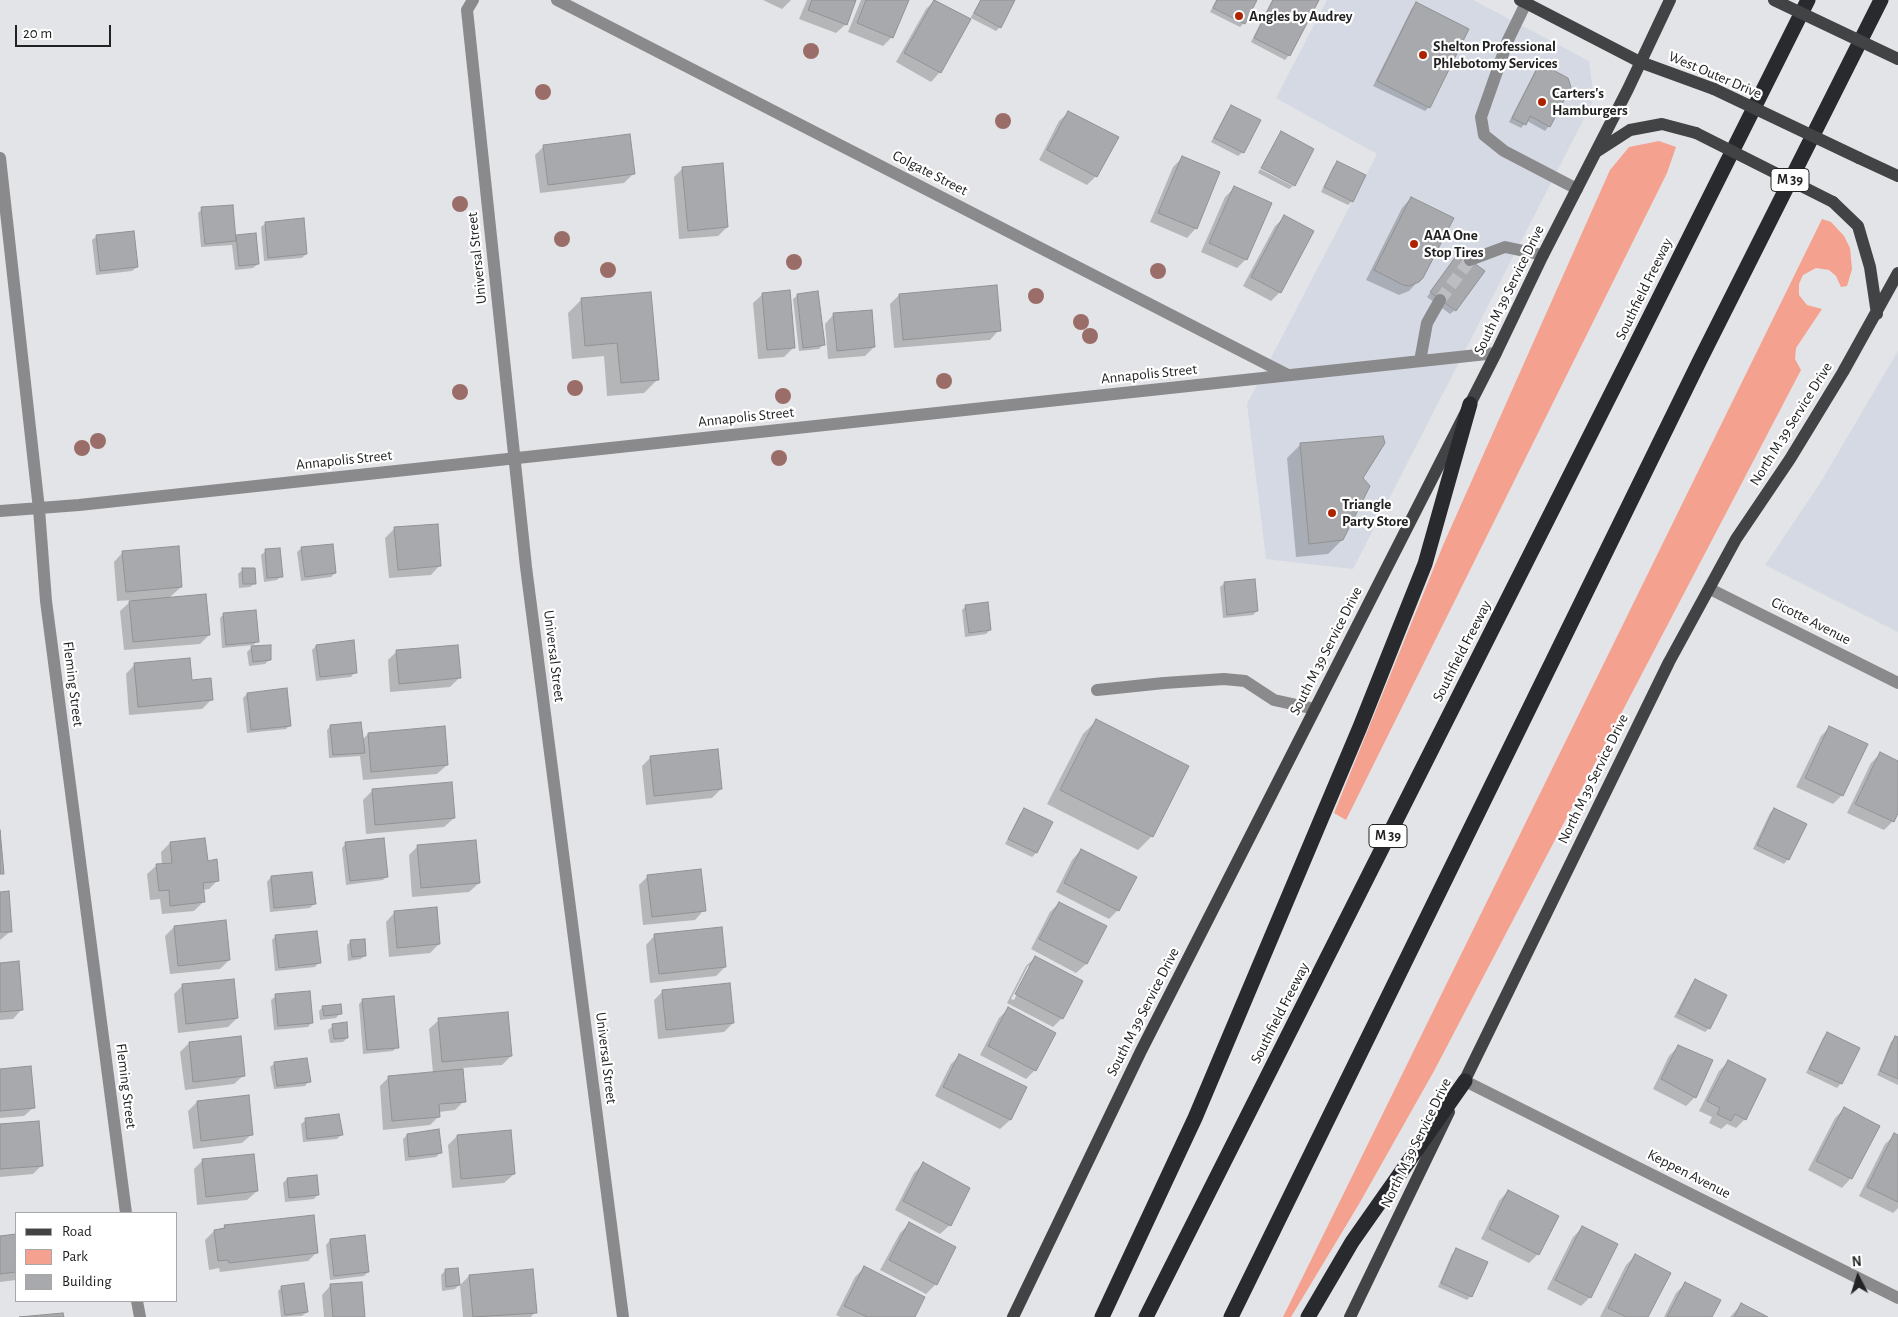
<!DOCTYPE html>
<html>
<head>
<meta charset="utf-8">
<style>
	body { margin:0 }
	#map { position:relative; width:1898px; height:1317px; overflow:hidden; background:#e3e4e7; font-family:"Alegreya Sans",sans-serif }
	canvas { display:block }
	.legend { position:absolute; left:15px; top:1212px; width:162px; height:90px; box-sizing:border-box; background:#fff; border:1px solid #a7a7a7; margin:0; padding:6px 9px; list-style:none; font-size:15px; color:#222223 }
	.legend li { display:flex; align-items:center; gap:10px; height:25px }
	.legend b { width:25px; border:1px solid #a7a7a7 }
	.north { position:absolute; left:1833px; top:1252px; width:50px; height:50px; -webkit-text-stroke:4px #fff; paint-order:stroke; rotate:355deg; font-size:14px; font-weight:700; line-height:20px; text-align:center; color:#222223 }
	.north::after { content:''; display:block; margin:auto; width:18px; height:22px; background:#222223; clip-path:polygon(50% 0,100% 100%,50% 72%,0 100%) }
	.scale { position:absolute; left:15px; top:25px; width:96px; height:22px; box-sizing:border-box; border:2px solid #222223; border-top:0; padding-left:6px; font-size:15px; line-height:18px; white-space:nowrap; color:#222223; -webkit-text-stroke:4px #fff; paint-order:stroke }
</style>
</head>
<body>
<div id="map">
<canvas width="1898" height="1317"></canvas>
<ul class="legend">
<li><b style="height:6px;background:#424345"></b>Road</li>
<li><b style="height:14px;background:#f4a18f"></b>Park</li>
<li><b style="height:14px;background:#a8a9ac"></b>Building</li>
</ul>
<div class="north">N</div>
<div class="scale">20 m</div>
</div>
<script>
const ctx = document.querySelector('canvas').getContext('2d');
ctx.lineJoin = 'round';
function fill(path, color) {
  ctx.fillStyle = color;
  ctx.fill(path, 'evenodd');
}
function poly(rows) {
  const path = new Path2D();
  for (const r of rows) {
    path.moveTo(r[0], r[1]);
    for (let i = 2; i < r.length; i += 2) path.lineTo(r[i], r[i + 1]);
  }
  return path;
}
function strokePath(path, color, width, dash) {
  ctx.strokeStyle = color;
  ctx.lineWidth = width;
  ctx.lineCap = dash ? 'butt' : 'round';
  ctx.setLineDash(dash || []);
  ctx.stroke(path);
}
function label(font, color, halo, rows, align = 'center') {
  ctx.font = font + ' "Alegreya Sans",sans-serif';
  ctx.lineWidth = 4.5;
  ctx.setLineDash([]);
  ctx.textBaseline = 'middle';
  ctx.strokeStyle = halo;
  ctx.fillStyle = color;
  for (const [text, x, y, turn = 0] of rows) {
    ctx.save();
    ctx.translate(x, y);
    ctx.rotate((+turn || 0) * Math.PI / 180);
    ctx.textAlign = isNaN(turn) ? turn : align;
    if (halo) ctx.strokeText(text, 0, 0);
    ctx.fillText(text, 0, 0);
    ctx.restore();
  }
}
const built = poly([
	[1327,0,1473,0,1589,61,1594,99,1353,569,1266,559,1247,404,1377,154,1276,98],
	[1898,351,1898,632,1765,565,1819,485]
]);
const green = poly([
	[1659,141,1676,147,1667,173,1346,820,1334,813,1444,543,1610,170,1629,147],
	[1822,219,1831,222,1844,236,1850,248,1852,269,1847,286,1841,287,1836,276,1829,270,1816,268,1803,275,1799,284,1799,295,1807,305,1822,309,1796,348,1795,359,1801,370,1434,1071,1359,1204,1291,1317,1283,1317]
]);
const shadow = poly([
	[763,0,791,0,782,9],
	[807,0,855,0,846,24,836,33,799,19],
	[861,0,906,0,892,37,883,46,848,32],
	[935,0,970,19,980,0,1014,0,1000,27,996,31,971,18,940,72,931,82,896,62,926,9],
	[1216,0,1256,0,1244,23,1240,27,1210,12],
	[1272,0,1318,0,1289,55,1285,60,1251,42],
	[1417,4,1429,107,1425,111,1373,86,1412,8],
	[1540,65,1549,126,1545,131,1527,121,1521,128,1509,122,1536,69],
	[1231,106,1243,152,1238,156,1211,142,1227,111],
	[1069,112,1096,176,1087,185,1039,160,1059,121],
	[544,146,633,174,624,183,540,193,535,155],
	[1182,158,1219,173,1196,228,1187,238,1150,222,1173,167],
	[1338,162,1352,201,1348,205,1321,192,1333,167],
	[683,168,727,227,718,236,679,239,674,177],
	[1260,169,1293,186,1289,189,1258,173],
	[1234,188,1246,259,1237,268,1201,252,1225,197],
	[1411,198,1422,277,1409,291,1399,295,1366,280,1402,208],
	[202,209,235,236,255,234,258,264,253,268,235,270,232,245,201,247,198,213],
	[1285,217,1280,292,1271,301,1243,286,1275,226],
	[266,223,306,254,302,258,264,261,261,227],
	[97,236,137,267,132,271,96,275,92,240],
	[1455,258,1455,310,1450,314,1427,297],
	[763,294,794,347,784,357,758,359,753,303],
	[798,295,823,345,819,349,799,351,793,299],
	[899,295,999,330,990,340,894,348,890,304],
	[582,299,658,379,644,393,607,396,604,356,572,359,568,313],
	[834,314,874,347,865,356,828,359,825,324],
	[1301,444,1361,478,1342,540,1328,554,1296,557,1287,458],
	[394,529,440,565,431,575,389,578,385,538],
	[302,548,335,573,331,577,301,581,297,552],
	[266,551,281,576,277,580,264,582,261,555],
	[123,552,181,587,169,598,209,635,200,644,124,650,120,611,132,600,117,601,114,562],
	[243,569,255,583,250,587,239,588,238,574],
	[1225,583,1257,611,1253,615,1223,618,1220,587],
	[966,606,990,630,986,634,965,637,962,610],
	[224,614,258,641,253,645,222,648,220,618],
	[316,646,355,672,351,677,316,681,312,650],
	[252,647,270,659,265,664,249,666,247,652],
	[397,651,459,678,450,687,390,692,388,660],
	[135,664,190,681,211,700,202,709,129,715,126,674],
	[247,694,290,725,286,729,247,733,243,698],
	[1097,720,1188,766,1152,836,1138,850,1047,804,1083,734],
	[331,726,362,740,368,734,447,765,437,774,363,780,360,756,329,758,327,730],
	[1830,727,1842,795,1833,804,1796,787,1821,736],
	[1880,754,1898,762,1898,810,1893,821,1884,830,1847,813,1871,763],
	[651,757,721,789,712,798,646,805,642,766],
	[373,790,454,818,444,827,366,834,363,800],
	[1774,809,1788,859,1784,864,1753,849,1770,813],
	[1025,810,1051,823,1036,853,1032,857,1005,844,1020,814],
	[170,843,207,862,218,880,209,889,202,890,204,901,194,911,162,914,160,899,150,900,147,874,157,865,162,865,161,852],
	[346,843,387,876,383,880,346,885,342,848],
	[418,846,479,883,469,892,412,897,409,855],
	[1081,850,1118,910,1109,919,1056,892,1072,860],
	[648,876,704,910,695,920,643,925,639,885],
	[271,877,314,904,310,908,270,912,267,882],
	[0,893,11,931,0,940],
	[1059,903,1105,927,1086,964,1076,973,1031,949,1050,912],
	[395,912,439,944,430,953,389,957,386,922],
	[174,927,229,960,220,969,170,974,165,936],
	[655,935,725,967,716,976,650,983,646,945],
	[276,936,319,962,315,967,275,971,272,940],
	[351,941,365,955,361,959,348,961,347,945],
	[1036,957,1062,1018,1053,1027,1007,1003,1026,966],
	[1028,966,1031,966,1014,1000,1011,999],
	[0,964,22,1009,13,1019,0,1020],
	[1695,980,1709,1028,1705,1032,1674,1017,1691,985],
	[183,985,237,1018,228,1027,178,1033,174,994],
	[663,991,733,1023,724,1032,658,1039,654,1000],
	[276,996,312,1022,308,1027,274,1030,271,1000],
	[363,1000,397,1047,393,1051,363,1054,359,1004],
	[323,1007,340,1013,336,1018,320,1020,319,1011],
	[1008,1009,1035,1070,1026,1079,980,1055,999,1018],
	[439,1020,511,1056,502,1065,462,1068,464,1101,455,1110,439,1112,439,1116,430,1125,383,1130,380,1086,389,1077,433,1073,429,1029],
	[333,1026,347,1038,343,1042,330,1043,328,1030],
	[1827,1034,1841,1083,1837,1088,1806,1073,1823,1038],
	[1896,1037,1898,1038,1898,1085,1877,1075,1891,1042],
	[189,1043,244,1075,234,1084,185,1090,180,1052],
	[1678,1047,1695,1097,1686,1106,1653,1089,1669,1056],
	[960,1055,1026,1088,1010,1120,1000,1129,935,1096,951,1064],
	[1728,1062,1745,1119,1736,1128,1727,1124,1721,1129,1709,1123,1712,1117,1699,1111,1719,1071],
	[275,1063,309,1081,305,1086,274,1089,270,1067],
	[0,1070,34,1107,24,1116,0,1118],
	[197,1102,252,1134,242,1143,193,1149,188,1111],
	[1844,1109,1851,1178,1842,1188,1808,1170,1835,1118],
	[306,1120,341,1135,337,1139,303,1142,301,1124],
	[0,1125,42,1165,33,1174,0,1177],
	[407,1135,441,1152,436,1157,405,1161,403,1139],
	[1895,1135,1898,1137,1898,1208,1893,1213,1859,1196,1885,1144],
	[457,1136,514,1174,504,1183,452,1188,448,1145],
	[203,1160,257,1191,247,1200,197,1205,194,1169],
	[923,1164,950,1225,940,1234,895,1210,914,1173],
	[287,1179,318,1194,314,1199,285,1202,283,1183],
	[1508,1191,1538,1254,1529,1263,1481,1239,1499,1201],
	[909,1224,955,1248,936,1284,926,1294,880,1270,900,1233],
	[225,1226,317,1252,308,1261,220,1272,219,1268,209,1270,205,1240,214,1231,221,1230],
	[1582,1228,1590,1297,1581,1306,1547,1289,1573,1237],
	[16,1235,16,1280,0,1282,0,1237],
	[330,1240,368,1272,364,1276,330,1280,326,1245],
	[1457,1250,1471,1296,1467,1300,1438,1287,1452,1254],
	[1635,1256,1647,1317,1600,1317,1626,1265],
	[864,1268,914,1317,840,1317,836,1315,855,1277],
	[445,1271,459,1285,455,1289,442,1291,441,1275],
	[469,1276,535,1312,531,1317,463,1317,460,1285],
	[1685,1284,1711,1317,1664,1317,1676,1293],
	[331,1285,364,1317,324,1317,322,1295],
	[282,1287,307,1312,302,1316,281,1317,278,1291],
	[1741,1305,1765,1317,1730,1317]
]);
const building = poly([
	[812,0,856,0,847,25,808,10,812,0],
	[866,0,909,0,893,38,857,23,866,0],
	[934,0,971,19,941,73,904,53,934,0],
	[981,0,1015,0,1001,28,974,13,981,0],
	[1217,0,1257,0,1245,24,1213,8,1217,0],
	[1273,0,1319,0,1290,56,1254,38,1273,0],
	[1416,2,1469,29,1430,108,1377,81,1416,2],
	[1540,63,1568,78,1571,87,1550,127,1530,116,1526,125,1512,118,1540,63],
	[1231,105,1261,120,1244,153,1214,138,1231,105],
	[1068,111,1119,137,1097,177,1047,150,1068,111],
	[1281,131,1314,149,1295,186,1261,168,1281,131],
	[630,134,635,174,548,185,543,145,630,134],
	[1182,156,1220,172,1197,229,1158,213,1182,156],
	[1337,161,1366,175,1353,202,1324,187,1337,161],
	[723,163,728,227,688,231,682,167,723,163],
	[1234,186,1272,203,1247,260,1209,243,1234,186],
	[1411,197,1454,218,1423,278,1419,282,1409,286,1403,285,1374,270,1411,197],
	[233,205,236,241,205,244,201,207,233,205],
	[1284,215,1314,231,1281,293,1251,277,1284,215],
	[304,218,307,254,268,258,265,222,304,218],
	[134,231,138,267,100,271,96,235,134,231],
	[256,233,259,264,239,266,236,235,256,233],
	[1459,252,1485,271,1456,311,1430,292,1459,252],
	[997,285,1001,331,903,340,899,294,997,285],
	[790,290,795,348,767,350,762,293,790,290],
	[818,291,825,345,803,348,797,294,818,291],
	[651,292,659,380,621,383,617,343,585,346,581,298,651,292],
	[872,310,875,347,837,351,833,313,872,310],
	[1383,436,1385,443,1363,478,1370,486,1343,540,1309,544,1300,443,1383,436],
	[438,524,441,566,398,570,394,527,438,524],
	[333,544,336,573,305,577,301,547,333,544],
	[179,546,182,587,126,592,122,551,179,546],
	[280,548,283,577,267,578,265,549,280,548],
	[242,568,255,568,256,584,243,584,242,568],
	[1255,579,1258,611,1227,615,1224,582,1255,579],
	[206,594,210,635,133,642,129,601,206,594],
	[988,602,991,630,969,633,965,605,988,602],
	[256,610,259,642,226,645,223,613,256,610],
	[354,640,357,673,320,677,316,645,354,640],
	[271,645,271,660,253,662,251,646,271,645],
	[458,645,461,678,399,684,396,650,458,645],
	[190,658,192,680,211,678,213,700,138,707,134,663,190,658],
	[287,688,291,726,251,730,247,693,287,688],
	[1096,719,1189,766,1153,837,1060,790,1096,719],
	[361,722,365,753,333,755,330,725,361,722],
	[445,726,448,765,371,772,368,733,445,726],
	[1829,726,1868,744,1843,796,1805,778,1829,726],
	[718,749,722,789,654,796,650,756,718,749],
	[1880,752,1898,761,1898,813,1894,822,1855,804,1880,752],
	[452,782,455,818,375,825,372,789,452,782],
	[1024,808,1053,822,1037,853,1008,839,1024,808],
	[1774,808,1807,824,1789,860,1757,845,1774,808],
	[0,830,4,874,0,874,0,830],
	[205,838,208,861,217,859,219,881,203,883,205,902,170,906,169,890,159,891,156,864,172,863,170,842,205,838],
	[384,838,388,877,350,881,345,842,384,838],
	[476,840,480,883,421,888,417,845,476,840],
	[1081,849,1137,877,1119,911,1064,883,1081,849],
	[701,869,706,911,652,917,647,875,701,869],
	[312,872,316,904,274,908,271,876,312,872],
	[9,891,12,932,0,932,0,892,9,891],
	[1059,902,1107,926,1087,964,1039,939,1059,902],
	[437,907,440,944,397,948,394,911,437,907],
	[226,920,230,960,178,966,174,926,226,920],
	[722,927,726,967,659,974,654,934,722,927],
	[317,931,321,963,279,968,275,935,317,931],
	[365,939,366,956,352,957,350,940,365,939],
	[1035,956,1083,981,1063,1019,1015,994,1035,956],
	[19,961,23,1010,0,1012,0,963,19,961],
	[234,979,238,1018,186,1024,182,984,234,979],
	[1695,979,1727,995,1710,1029,1678,1013,1695,979],
	[730,983,734,1023,666,1030,662,990,730,983],
	[310,991,313,1023,278,1026,275,994,310,991],
	[394,996,399,1048,367,1050,362,999,394,996],
	[341,1004,342,1014,324,1016,322,1006,341,1004],
	[1008,1007,1056,1033,1036,1071,988,1046,1008,1007],
	[508,1012,512,1056,442,1062,438,1018,508,1012],
	[347,1022,348,1038,334,1039,332,1024,347,1022],
	[1827,1032,1860,1048,1842,1084,1809,1069,1827,1032],
	[241,1036,245,1076,193,1082,189,1042,241,1036],
	[1895,1036,1898,1037,1898,1079,1880,1071,1895,1036],
	[1678,1045,1713,1060,1696,1098,1661,1079,1678,1045],
	[959,1054,1027,1087,1011,1120,943,1087,959,1054],
	[307,1058,311,1082,277,1086,274,1062,307,1058],
	[1728,1060,1766,1079,1746,1120,1735,1114,1731,1121,1717,1114,1720,1108,1707,1101,1728,1060],
	[31,1066,35,1108,0,1111,0,1069,31,1066],
	[463,1069,466,1102,439,1104,440,1117,392,1121,388,1076,463,1069],
	[249,1095,253,1135,201,1141,197,1101,249,1095],
	[1844,1107,1880,1126,1852,1179,1816,1161,1844,1107],
	[339,1114,343,1135,307,1139,305,1118,339,1114],
	[39,1121,43,1166,0,1169,0,1124,39,1121],
	[439,1129,442,1153,409,1157,407,1134,439,1129],
	[511,1130,515,1174,461,1179,457,1135,511,1130],
	[1894,1133,1898,1135,1898,1202,1867,1187,1894,1133],
	[254,1154,258,1191,206,1197,202,1159,254,1154],
	[923,1162,970,1188,951,1226,903,1201,923,1162],
	[317,1175,319,1195,289,1198,287,1178,317,1175],
	[1508,1190,1559,1216,1539,1255,1489,1229,1508,1190],
	[314,1215,318,1253,229,1263,228,1260,218,1261,214,1230,225,1228,224,1225,314,1215],
	[909,1222,956,1247,937,1285,889,1260,909,1222],
	[1582,1226,1618,1244,1591,1298,1555,1280,1582,1226],
	[16,1234,16,1272,0,1274,0,1236,16,1234],
	[365,1235,369,1272,334,1276,330,1239,365,1235],
	[1456,1248,1488,1262,1472,1297,1441,1283,1456,1248],
	[1635,1254,1671,1273,1648,1317,1626,1317,1608,1308,1635,1254],
	[864,1266,925,1297,915,1317,867,1317,844,1306,864,1266],
	[458,1268,460,1285,446,1287,445,1269,458,1268],
	[533,1269,537,1313,473,1317,469,1275,533,1269],
	[362,1282,365,1317,333,1317,330,1284,362,1282],
	[1685,1282,1721,1300,1712,1317,1667,1317,1685,1282],
	[304,1283,308,1312,285,1315,281,1286,304,1283],
	[1741,1303,1768,1317,1734,1317,1741,1303],
	[63,1313,64,1317,19,1317,63,1313]
]);
const minorTunnel = poly([
	[1440,300,1470,260]
]);
const minor = poly([
	[473,0,467,10,526,567,623,1317],
	[557,0,1288,375],
	[1526,3,1508,40,1481,117,1484,135,1504,151,1577,189],
	[0,158,39,509,46,601,126,1213],
	[1470,260,1505,247,1543,255],
	[1420,361,1427,323,1440,300],
	[0,511,79,505,1496,353],
	[1710,589,1898,683],
	[1097,690,1164,683,1224,679,1245,681,1274,700,1315,709],
	[1465,1081,1898,1298],
	[137,1301,140,1317]
]);
const major = poly([
	[1520,0,1640,62,1714,89],
	[1596,152,1630,130,1662,124,1696,133],
	[1859,158,1898,176],
	[1833,202,1858,226,1870,267,1877,314],
	[1460,1090,1669,662,1736,539,1790,459,1843,372,1898,273],
	[1013,1317,1141,1051,1496,353,1543,255,1628,89,1670,0],
	[1350,1317,1449,1112]
]);
const highway = poly([
	[1102,1317,1195,1118,1360,727,1425,564,1470,404],
	[1146,1317,1630,356,1808,0],
	[1231,1317,1700,360,1881,0],
	[1308,1317,1352,1242,1465,1081]
]);
const majorBridge = poly([
	[1774,0,1898,59],
	[1714,89,1859,158],
	[1696,133,1833,202]
]);
const trees = [
	[811,51],
	[543,92],
	[1003,121],
	[460,204],
	[562,239],
	[794,262],
	[608,270],
	[1158,271],
	[1036,296],
	[1081,322],
	[1090,336],
	[944,381],
	[575,388],
	[460,392],
	[783,396],
	[98,441],
	[82,448],
	[779,458]
];
const markers = [
	[1239,16,5,"#ae2200"],
	[1423,55,5,"#ae2200"],
	[1542,102,5,"#ae2200"],
	[1414,244,5,"#ae2200"],
	[1332,513,5,"#ae2200"]
];
const shields = [
	[1790,180,38],
	[1388,836,38]
];
const shieldNames = [
	["M 39",1790,180],
	["M 39",1388,836]
];
const poiNames = [
	["Angles by Audrey",1249,16],
	["Shelton Professional",1433,46],
	["Phlebotomy Services",1433,63],
	["Carters's",1552,93],
	["Hamburgers",1552,110],
	["AAA One",1424,235],
	["Stop Tires",1424,252],
	["Triangle",1342,504],
	["Party Store",1342,521]
];
const streetNames = [
	["West Outer Drive",1715,75,23],
	["Colgate Street",930,173,27],
	["Universal Street",477,258,-96],
	["Southfield Freeway",1644,289,-64],
	["South M 39 Service Drive",1509,290,-64],
	["Annapolis Street",1149,374,-6],
	["Annapolis Street",746,417,-6],
	["North M 39 Service Drive",1791,424,-58],
	["Annapolis Street",344,460,-6],
	["Cicotte Avenue",1811,621,27],
	["South M 39 Service Drive",1326,651,-63],
	["Southfield Freeway",1462,651,-63],
	["Universal Street",554,656,83],
	["Fleming Street",73,684,83],
	["North M 39 Service Drive",1593,779,-64],
	["South M 39 Service Drive",1143,1012,-63],
	["Southfield Freeway",1280,1013,-63],
	["Universal Street",606,1058,83],
	["Fleming Street",126,1086,83],
	["North M 39 Service Drive",1416,1143,-64],
	["Keppen Avenue",1689,1174,27]
];
fill(built, '#d4d9e3');
fill(green, '#f4a18f');
fill(shadow, '#0003');
fill(building, '#a8a9ac');
strokePath(building, '#909294', 1);
strokePath(minorTunnel, '#bcbdc0', 12, [12, 6]);
strokePath(minor, '#8a8a8c', 12);
strokePath(major, '#424345', 12);
strokePath(highway, '#292a2d', 15);
strokePath(majorBridge, '#424345', 12);
ctx.fillStyle = '#9b6d68';
for (const [x, y] of trees) {
  ctx.beginPath();
  ctx.arc(x, y, 8, 0, 2 * Math.PI);
  ctx.fill();
}
for (const [x, y, r, color] of markers) {
  const dot = new Path2D();
  dot.arc(x, y, r, 0, 2 * Math.PI);
  ctx.fillStyle = color;
  ctx.fill(dot);
  strokePath(dot, '#fff', 2);
}
for (const [x, y, w] of shields) {
  const box = new Path2D();
  box.roundRect(x - w / 2, y - 11.5, w, 23, 4);
  ctx.fillStyle = '#fff';
  ctx.fill(box);
  strokePath(box, '#222223', 1);
}
label('bold 14px', '#222223', null, shieldNames);
label('bold 15px', '#222223', '#fff', poiNames, 'left');
label('15px', '#222223', '#fff', streetNames);
</script>
</body>
</html>
